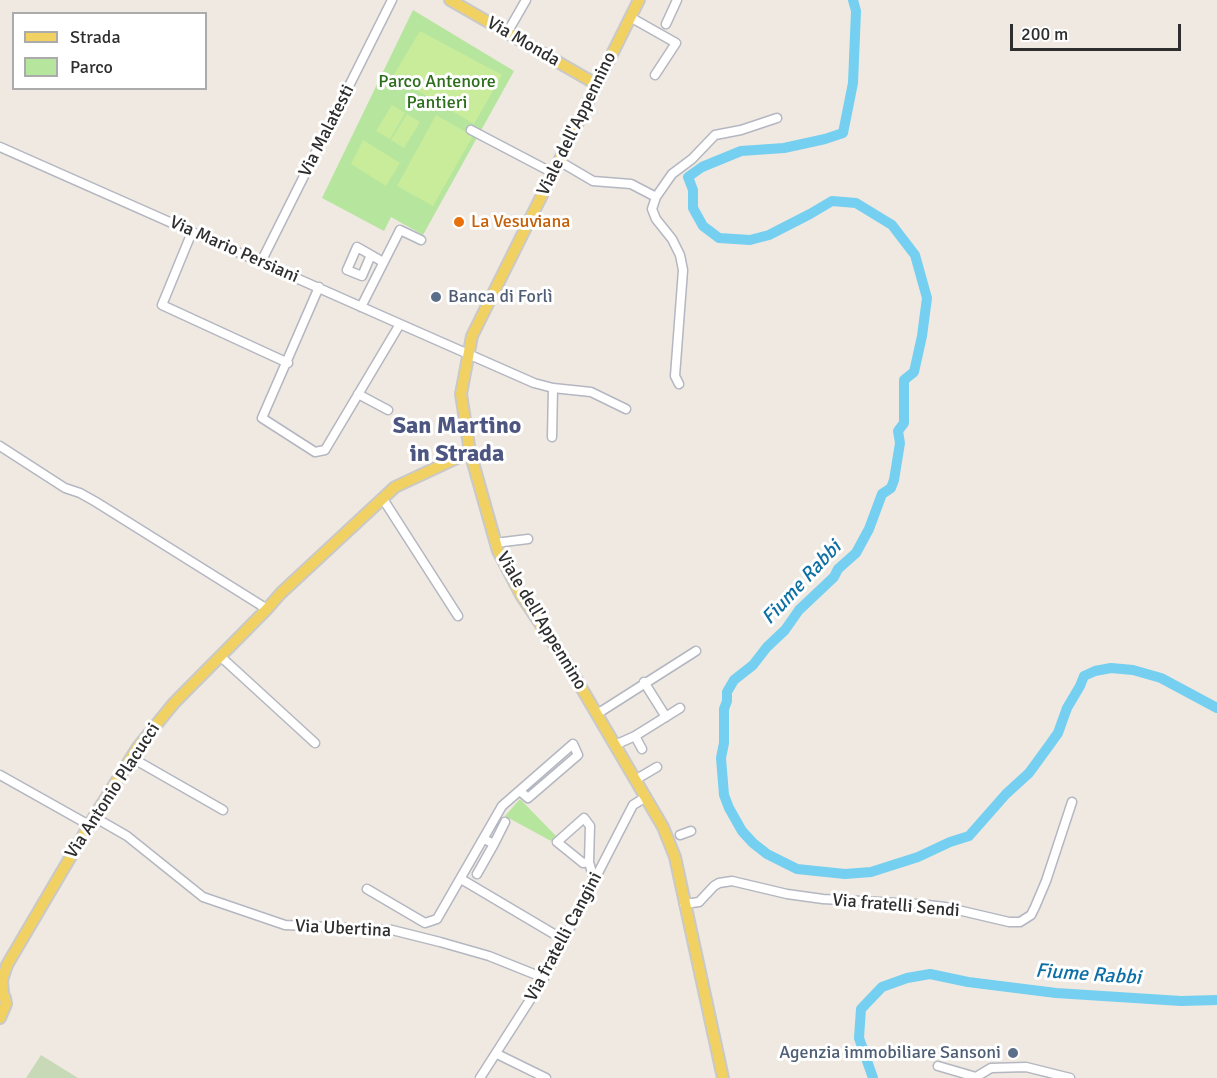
<!DOCTYPE html>
<html>
<head>
<meta charset="utf-8">
<style>
	body { margin:0 }
	#map { position:relative; width:1217px; height:1078px; overflow:hidden; background:#efe9e1; font-family:Signika,sans-serif }
	canvas { display:block }
	.legend { position:absolute; left:12px; top:12px; width:195px; height:78px; box-sizing:border-box; background:#fff; border:2px solid #ababab; margin:0; padding:8px 10px; list-style:none; font-size:18px; color:#2e2e2e }
	.legend li { display:flex; align-items:center; gap:12px; height:30px }
	.legend b { width:30px; border:2px solid #ababab }
	.scale { position:absolute; left:1010px; top:24px; width:171px; height:27px; box-sizing:border-box; border:3px solid #2e2e2e; border-top:0; padding-left:8px; font-size:18px; line-height:21px; white-space:nowrap; color:#2e2e2e; -webkit-text-stroke:4px #fff; paint-order:stroke }
</style>
</head>
<body>
<div id="map">
<canvas width="1217" height="1078"></canvas>
<ul class="legend">
<li><b style="height:8px;background:#f2d163"></b>Strada</li>
<li><b style="height:16px;background:#b6e59e"></b>Parco</li>
</ul>
<div class="scale">200 m</div>
</div>
<script>
const ctx = document.querySelector('canvas').getContext('2d');
ctx.lineJoin = 'round';
function fill(path, color) {
  ctx.fillStyle = color;
  ctx.fill(path, 'evenodd');
}
function poly(rows) {
  const path = new Path2D();
  for (const r of rows) {
    path.moveTo(r[0], r[1]);
    for (let i = 2; i < r.length; i += 2) path.lineTo(r[i], r[i + 1]);
  }
  return path;
}
function strokePath(path, color, width, dash) {
  ctx.strokeStyle = color;
  ctx.lineWidth = width;
  ctx.lineCap = dash ? 'butt' : 'round';
  ctx.setLineDash(dash || []);
  ctx.stroke(path);
}
function label(font, color, halo, rows, align = 'center') {
  ctx.font = font + ' Signika,sans-serif';
  ctx.lineWidth = 6;
  ctx.setLineDash([]);
  ctx.textBaseline = 'middle';
  ctx.strokeStyle = halo;
  ctx.fillStyle = color;
  for (const [text, x, y, turn = 0] of rows) {
    ctx.save();
    ctx.translate(x, y);
    ctx.rotate((+turn || 0) * Math.PI / 180);
    ctx.textAlign = isNaN(turn) ? turn : align;
    if (halo) ctx.strokeText(text, 0, 0);
    ctx.fillText(text, 0, 0);
    ctx.restore();
  }
}
const green = poly([
	[413,10,514,71,423,235,391,217,384,231,322,198],
	[520,799,556,836,551,841,505,816]
]);
const cemetery = poly([
	[41,1055,78,1078,26,1078]
]);
const pitch = poly([
	[420,31,502,75,474,124,393,76],
	[392,105,405,113,390,139,376,131],
	[407,114,420,122,404,148,391,140],
	[436,115,473,136,433,206,397,186],
	[363,140,400,163,386,186,351,164]
]);
const river = poly([
	[853,0,856,11,853,83,843,133,825,139,784,148,741,151,702,167,688,177,693,190,693,208,703,226,719,238,750,240,769,235,810,214,832,201,856,203,892,225,915,255,927,298,922,336,914,372,904,380,904,423,898,431,900,443,894,480,891,488,882,494,869,529,856,553,838,569,834,577,799,610,785,630,767,647,753,665,734,680,727,692,727,701,724,709,724,743,721,758,724,795,729,808,742,831,753,843,767,854,797,869,845,874,871,872,918,857,950,842,969,836,1006,794,1029,773,1048,747,1058,733,1067,708,1080,686,1084,676,1095,671,1111,668,1133,670,1161,678,1217,708],
	[873,1078,859,1038,861,1009,882,987,907,978,930,974,968,982,1056,993,1181,1001,1217,1000]
]);
const minor = poly([
	[630,17,676,43,655,75],
	[666,24,677,0],
	[507,33,526,0],
	[471,130,553,173],
	[0,147,400,324,534,383,553,388,552,437],
	[559,161,593,181,631,184,656,197,652,209,656,219,672,239,680,255,683,270,675,376,679,384],
	[656,197,672,174,692,159,715,135,741,130,777,118],
	[192,232,162,305,288,363],
	[371,255,362,276,347,270,357,247,371,255,383,262],
	[261,262,392,0],
	[319,287,262,418,315,452,325,450,400,324],
	[361,307,400,230,421,240],
	[553,388,591,392,626,409],
	[358,394,388,410],
	[0,446,65,488,80,493,96,502,267,609],
	[383,499,458,616],
	[495,543,528,539],
	[220,656,315,743],
	[644,682,666,717],
	[597,714,696,651],
	[635,736,642,749],
	[615,745,635,736,680,708],
	[132,758,223,810],
	[0,775,89,825],
	[635,780,657,767],
	[94,817,127,836,203,897,285,925,392,930,440,942,489,956,544,978],
	[680,835,691,831],
	[484,839,494,844,505,822],
	[589,862,583,863,557,842,584,818,590,826,589,862,594,880],
	[477,874,494,844],
	[461,879,564,940],
	[367,889,425,923,437,919,502,806,573,744,578,755,528,798,520,791],
	[684,904,699,902,714,886,719,883,732,881,787,894,823,899,919,904,945,907,1009,922,1020,922,1031,915,1035,907,1046,881,1072,802],
	[497,1054,546,1078],
	[938,1066,976,1077,991,1068,1026,1067,1070,1078],
	[480,1078,544,978,633,805,646,797]
]);
const major = poly([
	[450,0,596,84],
	[639,0,472,336,461,394,470,452,498,551,521,595,568,665,663,827,675,857,723,1078],
	[3,993,2,980,7,965,94,817,138,747,174,703,267,609,281,593,395,487,470,452],
	[0,1018,6,1004,5,998,0,989]
]);
const markers = [
	[459,222,6,"#e8710a"],
	[436,297,6,"#5c6f8a"],
	[1013,1053,6,"#5c6f8a"]
];
const streetNames = [
	["Via Monda",523,42,30],
	["Viale dell'Appennino",577,124,-64],
	["Via Malatesti",327,131,-63],
	["Via Mario Persiani",234,250,24],
	["Viale dell'Appennino",541,621,59],
	["Via Antonio Placucci",113,791,-57],
	["Via fratelli Sendi",896,906,5],
	["Via Ubertina",343,929,3],
	["Via fratelli Cangini",564,937,-62]
];
const parkNames = [
	["Parco Antenore",437,82],
	["Pantieri",437,103]
];
const foodNames = [
	["La Vesuviana",471,222]
];
const serviceNames = [
	["Banca di Forlì",448,297],
	["Agenzia immobiliare Sansoni",1001,1053,"right"]
];
const waterNames = [
	["Fiume Rabbi",802,583,-47],
	["Fiume Rabbi",1088,975,4]
];
const districtNames = [
	["San Martino",457,427],
	["in Strada",457,455]
];
fill(green, '#b6e59e');
fill(cemetery, '#c8d9b8');
fill(pitch, '#c9ec9a');
strokePath(river, '#75cff0', 10);
strokePath(minor, '#b4b7c1', 11);
strokePath(major, '#c9c9c9', 14);
strokePath(minor, '#fff', 8);
strokePath(major, '#f2d163', 10);
for (const [x, y, r, color] of markers) {
  const dot = new Path2D();
  dot.arc(x, y, r, 0, 2 * Math.PI);
  ctx.fillStyle = color;
  ctx.fill(dot);
  strokePath(dot, '#fff', 2);
}
label('18px', '#2e2e2e', '#fff', streetNames);
label('18px', '#2c6e1b', '#fff', parkNames);
label('18px', '#c56008', '#fff', foodNames, 'left');
label('18px', '#4e5e75', '#fff', serviceNames, 'left');
label('italic 20px', '#0d6fa3', '#fff', waterNames);
label('bold 24px', '#4d5680', '#fff', districtNames);
</script>
</body>
</html>
